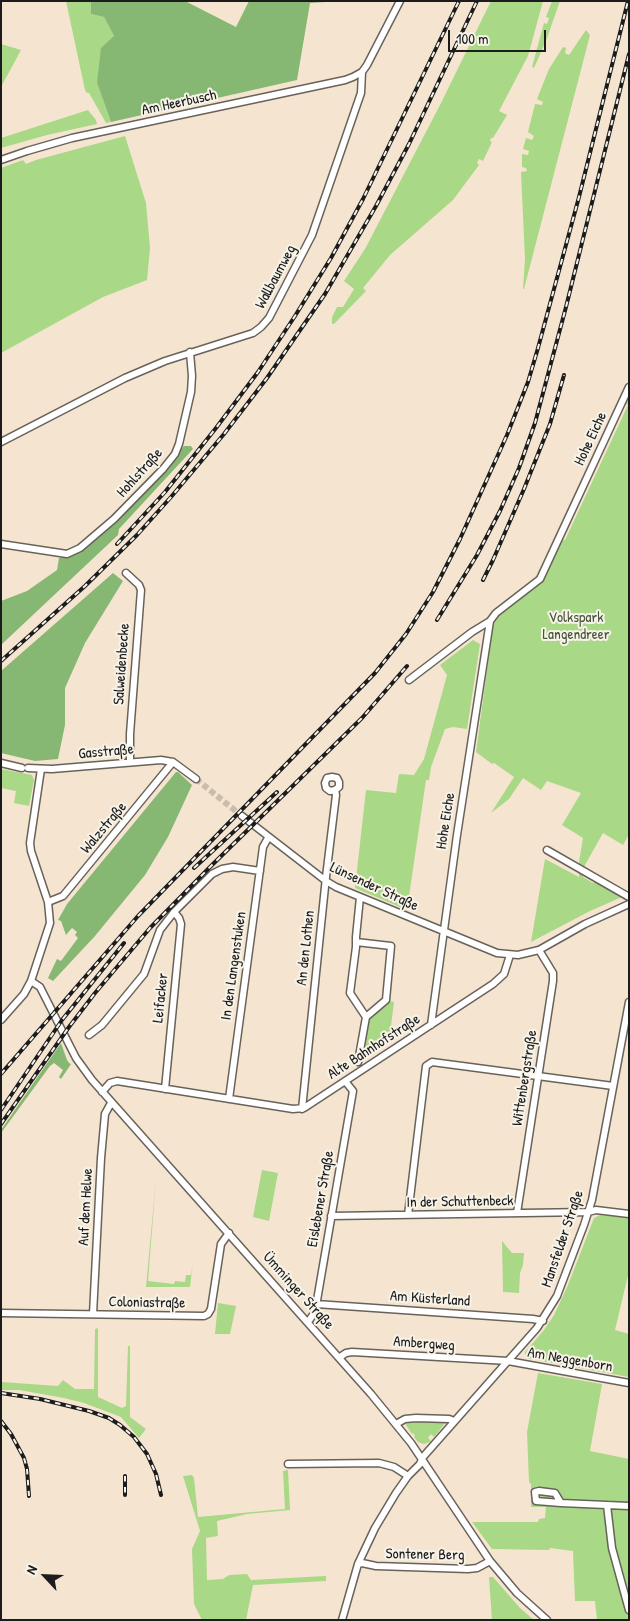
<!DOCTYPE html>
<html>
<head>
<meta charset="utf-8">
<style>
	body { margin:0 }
	#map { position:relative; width:630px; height:1621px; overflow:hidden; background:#f5e5d0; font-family:"Patrick Hand",sans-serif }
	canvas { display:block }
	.frame { position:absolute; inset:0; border:2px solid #1c1c1c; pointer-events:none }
	.north { position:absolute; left:20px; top:1551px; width:50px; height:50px; -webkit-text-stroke:4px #f7f3e8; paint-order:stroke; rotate:295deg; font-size:14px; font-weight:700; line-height:20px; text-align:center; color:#1c1c1c }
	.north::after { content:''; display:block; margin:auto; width:18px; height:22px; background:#1c1c1c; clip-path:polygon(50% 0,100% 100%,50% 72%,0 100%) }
	.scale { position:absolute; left:448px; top:30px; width:98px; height:22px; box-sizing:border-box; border:2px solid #1c1c1c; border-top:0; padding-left:6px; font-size:15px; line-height:18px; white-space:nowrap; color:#1c1c1c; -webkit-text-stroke:4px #f7f3e8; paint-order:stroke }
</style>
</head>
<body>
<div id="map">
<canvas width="630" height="1621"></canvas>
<div class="frame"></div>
<div class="north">N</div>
<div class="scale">100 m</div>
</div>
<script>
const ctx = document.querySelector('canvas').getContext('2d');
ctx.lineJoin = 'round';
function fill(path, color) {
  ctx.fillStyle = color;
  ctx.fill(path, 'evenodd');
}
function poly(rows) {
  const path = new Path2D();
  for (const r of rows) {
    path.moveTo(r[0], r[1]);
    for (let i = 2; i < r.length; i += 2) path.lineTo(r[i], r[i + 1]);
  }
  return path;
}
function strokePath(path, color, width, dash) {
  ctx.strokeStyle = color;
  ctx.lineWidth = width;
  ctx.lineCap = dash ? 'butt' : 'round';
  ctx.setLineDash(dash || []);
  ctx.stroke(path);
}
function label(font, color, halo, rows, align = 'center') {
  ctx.font = font + ' "Patrick Hand",sans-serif';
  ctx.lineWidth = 4;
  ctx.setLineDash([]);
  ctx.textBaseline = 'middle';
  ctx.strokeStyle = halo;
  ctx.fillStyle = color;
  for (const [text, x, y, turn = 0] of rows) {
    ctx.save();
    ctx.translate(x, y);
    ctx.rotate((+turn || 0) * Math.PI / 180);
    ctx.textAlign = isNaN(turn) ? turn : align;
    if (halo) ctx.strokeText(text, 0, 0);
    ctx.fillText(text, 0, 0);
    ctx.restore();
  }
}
const green = poly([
	[66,1,91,1,91,14,104,17,114,36,97,83,111,122,106,123,89,93,87,93,85,90],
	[491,1,543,1,528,56,499,111,507,115,493,138,491,138,490,141,492,142,483,161,479,159,477,163,479,165,453,200,390,255,363,288,366,291,334,324,332,324,332,317,337,307,343,307,354,289,344,281,365,249,440,105],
	[552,1,560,1,547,38,534,68,532,67,544,23,547,24,549,18,546,17],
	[586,30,590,35,524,289,523,289,525,259,521,172,527,171,526,168,522,167,522,154,528,155,529,151,523,149,526,138,532,140,534,136,528,132,535,104,542,105,543,102,537,99,549,69,563,47,566,48,565,53,569,55],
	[1,44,21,50,1,87],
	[88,110,96,120,97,124,47,135,1,148,1,138],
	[125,136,146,203,150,248,147,280,103,297,1,353,1,168,23,160,26,164,36,160],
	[629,396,629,834,623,845,603,833,585,865,583,874,583,877,593,883,596,882,622,897,590,911,531,942,545,859,579,877,579,862,583,838,562,825,581,793,547,781,541,790,523,778,509,799,491,813,514,777,494,763,492,764,476,752,493,625,499,615,543,581,563,540,565,540,628,405,625,403],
	[473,640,480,644,467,729,453,727,445,729,431,767,429,780,426,780,407,910,355,888,366,790,396,793,399,774,414,775,424,759,447,675,440,665],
	[1,769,32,775,34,780,29,806,14,803,16,791,1,788],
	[389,1001,394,1002,389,1042,364,1059,361,1054,367,1022],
	[262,1170,278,1173,269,1221,253,1217],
	[156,1179,148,1281,174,1284,175,1281,185,1282,186,1275,191,1275,193,1262,190,1287,146,1287],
	[600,1215,629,1218,629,1271,615,1330,629,1334,629,1377,526,1358,525,1352,544,1330,554,1315,568,1285,594,1218],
	[502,1241,512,1253,524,1253,523,1265,520,1273,519,1293,503,1292],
	[218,1303,236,1306,230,1334,215,1334],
	[98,1328,98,1397,122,1408,126,1406,128,1346,130,1346,130,1417,146,1429,139,1438,121,1417,84,1403,64,1398,19,1390,1,1390,1,1382,58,1386,63,1380,75,1389,94,1389,95,1329],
	[538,1373,602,1384,590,1451,629,1459,629,1620,597,1620,595,1601,575,1601,573,1551,550,1548,549,1550,492,1549,472,1522,538,1522,539,1519,545,1518,546,1507,531,1507,531,1484,529,1482,527,1432],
	[420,1422,446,1422,434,1437,431,1434,428,1438,431,1441,430,1442,424,1444,418,1442,414,1437,415,1436,413,1433,412,1434,406,1425,407,1423],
	[288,1470,290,1510,247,1514,217,1521,218,1536,206,1538,207,1580,223,1579,229,1575,247,1574,251,1580,326,1576,326,1581,253,1585,246,1620,202,1620,194,1604,192,1549,200,1531,183,1476,192,1475,194,1478,198,1517,285,1509,283,1471],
	[489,1577,493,1577,520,1608,534,1620,492,1620]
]);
const forest = poly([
	[91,1,185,1,236,27,249,1,343,1,310,3,297,80,111,122,97,83,101,48,114,36,104,17,91,14],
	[184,446,191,446,193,449,119,529,118,535,1,645,1,601,27,591,57,570,59,558,71,555,88,547,110,525],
	[113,573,123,581,85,643,65,688,65,725,58,759,35,761,1,753,1,671],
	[176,772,178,772,192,785,168,837,145,875,95,936,53,981,48,978,57,959,61,961,78,938,75,935,77,932,72,928,66,935,61,921,58,920,67,904],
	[61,1043,67,1060,69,1063,71,1064,61,1079,59,1077,63,1070,54,1063,50,1066,1,1133,1,1130]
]);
const minorTunnel = poly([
	[196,779,242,816]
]);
const minor = poly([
	[1,160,27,151,72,138,345,80,353,77,362,72],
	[1,442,125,378,165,361,253,333,261,327,269,318,312,235,361,93,362,72,367,65,400,1],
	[1,544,67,554,80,548,114,519,163,469,175,454,179,444,191,392,192,376,190,352],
	[126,573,139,585,141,590,130,734,130,762],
	[409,680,472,632,490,621],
	[1,763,22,768],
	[28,768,52,769,161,760,173,762,196,779],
	[242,816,326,881,336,887,497,953,518,955,539,950,585,924,629,904],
	[547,850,629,897],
	[360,897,356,937,356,947,350,993,366,1017],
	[48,902,63,896,173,762],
	[356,942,391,946,386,1000,366,1017,358,1062],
	[31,981,40,987,76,1058,92,1080,371,1394,411,1443,490,1561,517,1593,547,1620],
	[1,1020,24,994,31,981,50,923,48,902,31,851,30,843,41,769],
	[431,1025,457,835,490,621,496,613,540,579,629,387],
	[89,1035,102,1025,144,974,160,930,174,912,212,874,222,869,233,867,260,871],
	[165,1089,181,924,179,918,174,912],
	[102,1092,110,1083,117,1081,293,1109,304,1108,493,984,504,974,510,955],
	[229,1099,263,847,268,838],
	[302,1109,326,877,336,795,335,790,339,787,339,782,337,778,332,777,327,778,325,783,326,788,330,791,335,790],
	[517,1213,553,981,553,973,539,950],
	[408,1215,426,1066,432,1062,613,1086],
	[331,1216,588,1212,596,1210,629,1214],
	[316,1304,533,1319,543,1321],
	[1,1313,204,1316,208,1314,211,1309,221,1244,229,1233],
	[93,1314,101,1158,105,1114,111,1103],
	[308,1322,315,1312,353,1091,345,1081],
	[340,1357,346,1353,352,1352,508,1361,629,1383],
	[396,1424,405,1419,416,1418,449,1419,454,1421],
	[288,1464,379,1463,394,1467,408,1476],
	[539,1491,555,1493,561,1503,536,1501,535,1492,539,1491],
	[561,1503,629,1506],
	[607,1505,612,1548,629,1610],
	[358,1564,362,1563,376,1566,468,1569,477,1568,490,1561],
	[342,1620,358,1564,375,1528,396,1493,408,1476,420,1464,423,1457,537,1328,557,1296,584,1225,592,1200,629,1002]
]);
const rail = poly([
	[117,544,165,492,216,428,258,372,295,316,331,258,363,199,459,1],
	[483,580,493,560,524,489,550,424,564,375],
	[437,620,477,555,500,511,519,468,535,423,566,307,629,54],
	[1,661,85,586,137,535,171,497,224,434,267,378,325,294,376,206,409,144,477,1],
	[194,868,277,792],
	[1,1074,138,916,375,673,406,634,433,592,460,539,507,435,528,382,538,348,579,197,628,1],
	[1,1110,62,1020,124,943],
	[1,1124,69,1027,95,993,150,928,211,866,362,718,407,666],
	[1,1393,40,1399,89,1411,109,1418,120,1425,134,1437,147,1454,156,1474,161,1495],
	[1,1421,11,1434,24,1458,27,1469,29,1496],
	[125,1476,125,1495]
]);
const streetNames = [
	["Am Heerbusch",179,103,-12],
	["Wallbaumweg",276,277,-62],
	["Hohe Eiche",591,439,-65],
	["Hohlstraße",140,473,-48],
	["Salweidenbecke",122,664,-86],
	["Gasstraße",106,752,-5],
	["Hohe Eiche",446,821,-81],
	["Walzstraße",104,828,-50],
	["Lünsender Straße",374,887,25],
	["An den Lothen",306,948,-84],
	["In den Langenstuken",234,966,-82],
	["Leifacker",161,998,-84],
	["Alte Bahnhofstraße",374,1047,-33],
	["Wittenbergstraße",525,1078,-81],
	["Eislebener Straße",321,1199,-80],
	["In der Schuttenbeck",460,1202,-1],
	["Auf dem Helwe",86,1207,-87],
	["Mansfelder Straße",563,1239,-71],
	["Ümminger Straße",298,1291,48],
	["Am Küsterland",430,1299,4],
	["Coloniastraße",147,1303,1],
	["Ambergweg",424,1344,4],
	["Am Neggenborn",570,1360,10],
	["Sontener Berg",425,1555,1]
];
const parkNames = [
	["Volkspark",576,618],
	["Langendreer",576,635]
];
fill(green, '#a9d886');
fill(forest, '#86b873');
strokePath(minorTunnel, '#cabdac', 6, [6, 3]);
strokePath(minor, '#68625b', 9);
strokePath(minor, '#fff', 6);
strokePath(rail, '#1c1c1c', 4);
strokePath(rail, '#f7f3e8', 2, [5.5]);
label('15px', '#1c1c1c', '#f7f3e8', streetNames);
label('15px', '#46543c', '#f7f3e8', parkNames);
</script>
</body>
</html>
